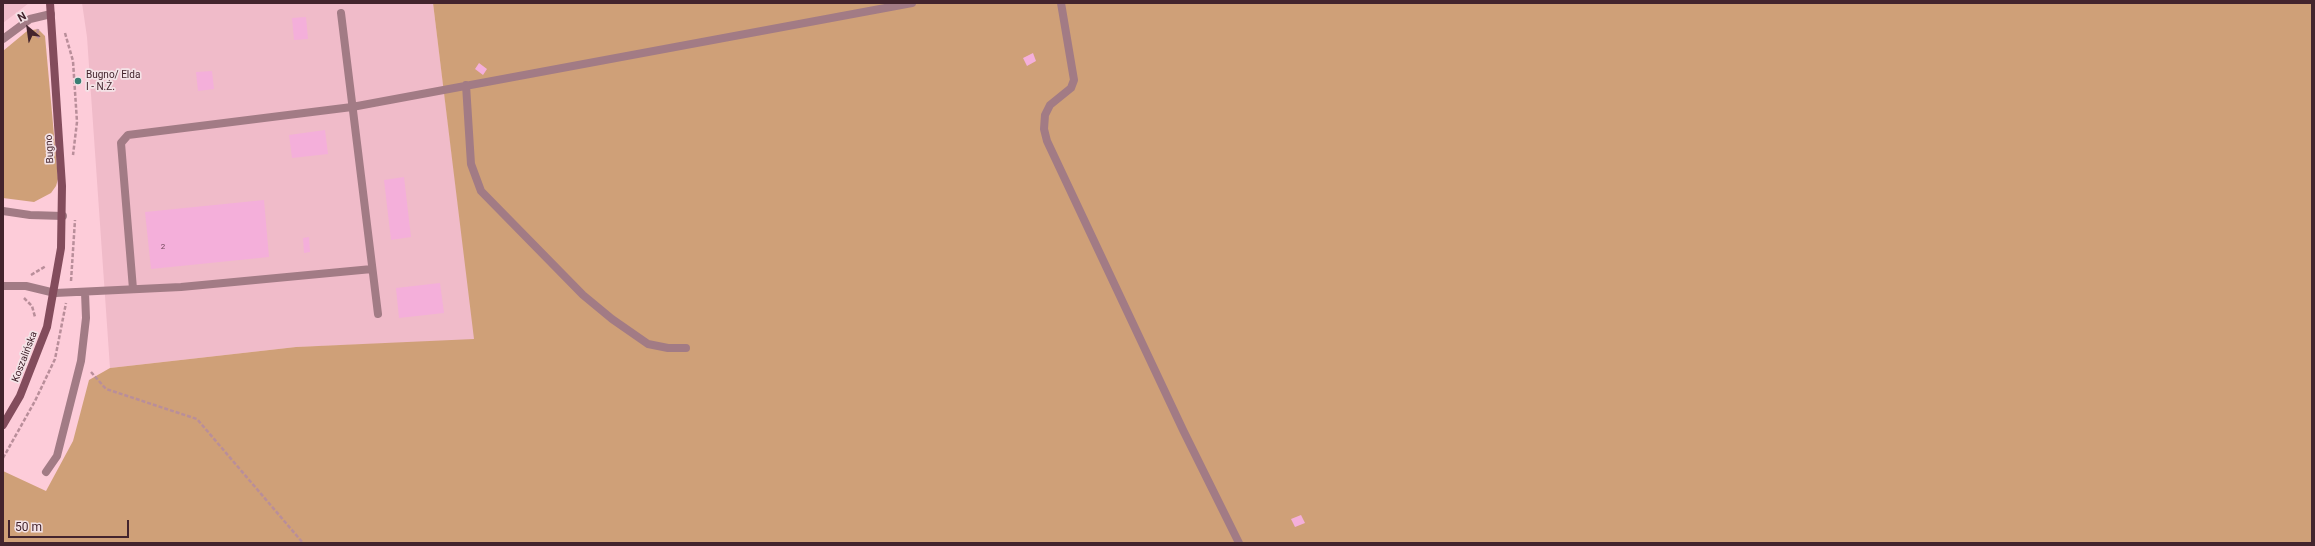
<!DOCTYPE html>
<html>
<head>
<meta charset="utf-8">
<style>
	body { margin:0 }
	#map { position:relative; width:2315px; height:546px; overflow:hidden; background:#fdccd9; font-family:Roboto,sans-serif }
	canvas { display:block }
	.frame { position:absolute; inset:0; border:4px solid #43242d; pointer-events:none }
	.north { position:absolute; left:8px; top:8px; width:40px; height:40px; -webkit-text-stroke:3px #f4e3e7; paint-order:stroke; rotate:331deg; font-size:11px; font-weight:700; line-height:16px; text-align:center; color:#43242d }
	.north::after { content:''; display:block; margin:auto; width:14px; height:18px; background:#43242d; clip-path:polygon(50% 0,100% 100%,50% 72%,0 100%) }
	.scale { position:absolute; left:8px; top:520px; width:121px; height:18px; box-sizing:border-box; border:2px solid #43242d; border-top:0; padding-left:5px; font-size:12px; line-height:14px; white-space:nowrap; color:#43242d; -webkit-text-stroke:3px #f4e3e7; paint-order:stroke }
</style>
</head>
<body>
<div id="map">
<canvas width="2315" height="546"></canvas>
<div class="frame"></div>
<div class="north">N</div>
<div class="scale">50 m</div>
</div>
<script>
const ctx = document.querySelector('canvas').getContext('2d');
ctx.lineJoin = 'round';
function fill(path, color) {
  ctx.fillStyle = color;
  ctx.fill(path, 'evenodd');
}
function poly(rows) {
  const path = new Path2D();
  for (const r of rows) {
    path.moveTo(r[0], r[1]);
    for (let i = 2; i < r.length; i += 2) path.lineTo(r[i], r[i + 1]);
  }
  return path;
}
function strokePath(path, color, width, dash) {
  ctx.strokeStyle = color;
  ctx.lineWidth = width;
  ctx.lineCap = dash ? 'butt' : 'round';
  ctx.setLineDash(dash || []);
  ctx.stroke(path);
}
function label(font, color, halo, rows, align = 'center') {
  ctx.font = font + ' Roboto,sans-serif';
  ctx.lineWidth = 3.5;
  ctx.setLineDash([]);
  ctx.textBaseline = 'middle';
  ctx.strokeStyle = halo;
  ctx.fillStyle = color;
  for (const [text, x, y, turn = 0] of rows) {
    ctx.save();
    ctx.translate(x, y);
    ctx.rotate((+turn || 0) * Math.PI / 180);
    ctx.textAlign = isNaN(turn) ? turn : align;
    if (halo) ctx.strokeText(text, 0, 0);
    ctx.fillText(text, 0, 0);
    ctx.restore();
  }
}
const built = poly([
	[3,3,29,3,3,23],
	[82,3,433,3,475,340,296,347,110,368,87,37]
]);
const green = poly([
	[433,3,2312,3,2312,543,3,543,3,471,46,491,73,441,89,380,110,368,296,347,474,339],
	[38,29,45,36,58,179,56,186,51,193,34,202,3,198,3,51,27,31]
]);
const building = poly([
	[306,17,308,39,294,40,292,18],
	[1033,53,1036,61,1027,66,1023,58],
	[479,63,487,69,483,75,475,69],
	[212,71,214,89,198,91,196,72],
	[325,130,328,154,292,158,289,135],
	[404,177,411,237,391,240,384,180],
	[264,200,269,257,151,269,145,212],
	[309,237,310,252,304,253,303,238],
	[440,283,444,313,399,318,396,288],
	[1301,515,1305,523,1295,527,1291,519]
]);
const path = poly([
	[38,29,37,36,40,38],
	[65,33,73,61,77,122,73,155],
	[31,275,46,266],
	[71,281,75,220],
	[24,298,32,306,35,317],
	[91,372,106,389,197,419,303,543],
	[3,458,35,401,55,359,66,303]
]);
const lane = poly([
	[1061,3,1074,80,1071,88,1050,105,1045,115,1044,129,1047,141,1183,430,1239,543],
	[341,13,378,314],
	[3,39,30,19,51,14],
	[466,85,471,164,481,191,583,295,612,319,648,344,668,348,686,348],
	[3,211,30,215,63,216],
	[133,289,121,143,128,135,352,107,912,3],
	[55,293,181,287,372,269],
	[46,472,57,456,81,361,86,318,85,292]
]);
const street = poly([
	[3,286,26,286,55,293]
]);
const secondary = poly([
	[3,425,20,396,47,327,61,248,62,186,50,3]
]);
const markers = [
	[78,81,4,"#397e73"]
];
const numberNames = [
	["2",163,247]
];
const poiNames = [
	["Bugno/ Elda",86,75],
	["I - N.Ż.",86,87]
];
const streetNames = [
	["Bugno",50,149,-93],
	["Koszalińska",25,357,-69]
];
fill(built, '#f0bbc9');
fill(green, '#cfa078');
fill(building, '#f4afda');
strokePath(path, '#b98e9a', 2.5, [4, 2]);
strokePath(lane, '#a27b85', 8);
strokePath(street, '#a27b85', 8);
strokePath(secondary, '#834c5c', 8);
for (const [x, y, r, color] of markers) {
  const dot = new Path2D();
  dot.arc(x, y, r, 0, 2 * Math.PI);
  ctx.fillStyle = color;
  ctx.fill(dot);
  strokePath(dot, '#f4e3e7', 1.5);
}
label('8px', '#6f4758', null, numberNames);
label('10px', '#43242d', '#f4e3e7', poiNames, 'left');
label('10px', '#43242d', '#f4e3e7', streetNames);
</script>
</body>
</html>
